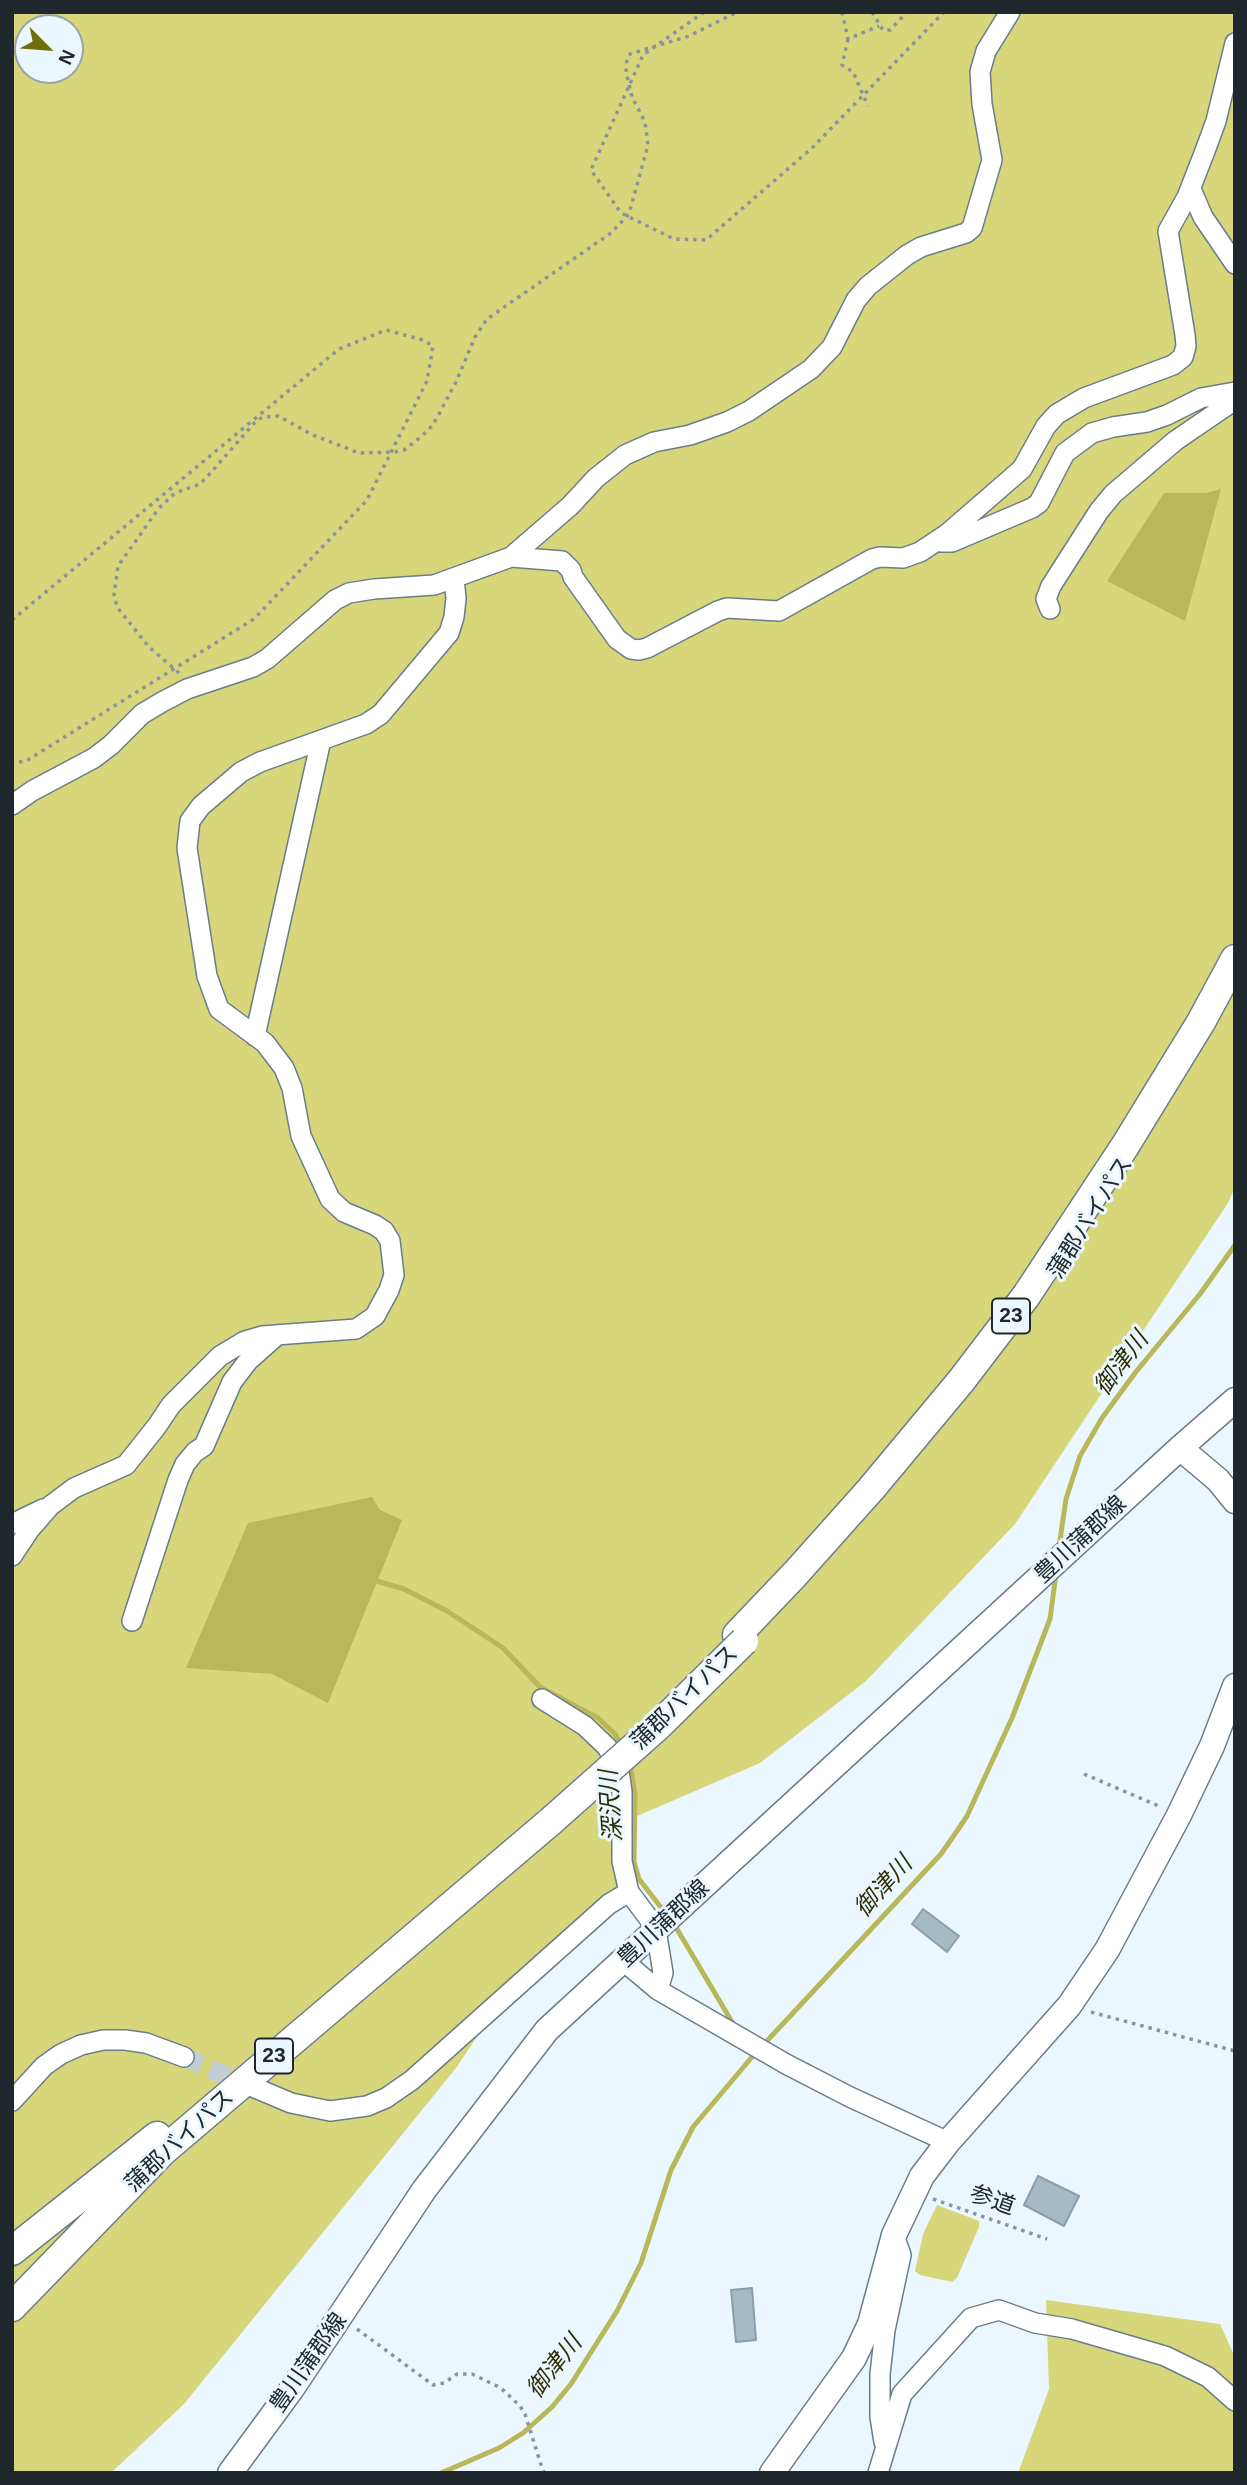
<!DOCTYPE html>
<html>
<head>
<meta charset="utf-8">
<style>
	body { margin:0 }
	#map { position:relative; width:1247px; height:2485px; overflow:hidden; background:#ebf7ff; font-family:Helvetica,sans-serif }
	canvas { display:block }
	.frame { position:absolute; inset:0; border:14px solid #21282d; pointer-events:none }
	.north { position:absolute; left:14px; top:14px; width:70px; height:70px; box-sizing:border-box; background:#ebf7ff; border:2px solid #9aa4ab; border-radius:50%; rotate:115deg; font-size:19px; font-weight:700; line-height:28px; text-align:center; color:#21282d }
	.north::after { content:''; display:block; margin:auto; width:24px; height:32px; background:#6f6d0d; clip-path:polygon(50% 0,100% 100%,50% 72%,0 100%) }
</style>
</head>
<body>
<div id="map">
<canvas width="1247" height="2485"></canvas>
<div class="frame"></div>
<div class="north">N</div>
</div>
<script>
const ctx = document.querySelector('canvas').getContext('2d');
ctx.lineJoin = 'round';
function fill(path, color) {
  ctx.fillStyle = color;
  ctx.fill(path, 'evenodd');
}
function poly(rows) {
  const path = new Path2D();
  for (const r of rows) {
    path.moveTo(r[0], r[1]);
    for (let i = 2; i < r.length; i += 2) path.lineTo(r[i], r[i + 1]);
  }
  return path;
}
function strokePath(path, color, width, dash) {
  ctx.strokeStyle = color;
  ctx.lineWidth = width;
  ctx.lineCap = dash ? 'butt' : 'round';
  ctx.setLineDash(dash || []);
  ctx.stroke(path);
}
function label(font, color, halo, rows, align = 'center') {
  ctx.font = font + ' Helvetica,"Noto Sans JP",sans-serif';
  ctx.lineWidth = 6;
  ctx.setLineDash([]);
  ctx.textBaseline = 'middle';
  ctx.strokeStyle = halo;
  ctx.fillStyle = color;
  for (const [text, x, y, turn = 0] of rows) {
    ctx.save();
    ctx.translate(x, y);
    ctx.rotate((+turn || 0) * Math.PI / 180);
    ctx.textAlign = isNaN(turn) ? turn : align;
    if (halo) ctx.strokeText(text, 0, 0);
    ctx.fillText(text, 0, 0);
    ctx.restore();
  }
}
const green = poly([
	[12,12,1235,12,1235,1187,1228,1203,1015,1524,866,1681,760,1763,621,1823,622,1902,495,2010,456,2068,184,2404,111,2473,12,2473],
	[28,28,70,28,70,70,28,70],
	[937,2205,979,2221,979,2227,957,2278,952,2282,920,2275,915,2271,923,2234],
	[1046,2300,1220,2324,1235,2357,1235,2473,1018,2473,1049,2389]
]);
const water = poly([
	[1221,489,1185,621,1107,581,1164,493,1206,493],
	[372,1497,380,1510,402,1520,328,1703,272,1674,186,1668,248,1523]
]);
const stream = poly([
	[1059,1547,1066,1499,1080,1456,1102,1418,1135,1373,1200,1294,1235,1245],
	[370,1579,404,1589,447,1611,503,1648,540,1687,598,1718,615,1734,623,1747],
	[630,1763,635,1795,634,1862,639,1879,666,1914],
	[674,1924,735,2027],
	[441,2473,499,2448,523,2433,552,2407,571,2384,617,2311,641,2263,671,2170,693,2127,752,2057,941,1854,957,1831,967,1816,1012,1718,1050,1619,1056,1574]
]);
const building = poly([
	[923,1909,959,1936,947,1952,912,1924,923,1909],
	[1038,2176,1079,2196,1064,2226,1024,2205,1038,2176],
	[752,2288,756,2340,736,2342,731,2290,752,2288]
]);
const minorTunnel = poly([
	[184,2057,252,2087]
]);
const path = poly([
	[704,12,643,55,591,170,621,213,674,239,706,240,812,148,944,12],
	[842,12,848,39,879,26],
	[872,12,883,30,890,30,907,12],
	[848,39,842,65,853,72,868,106],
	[12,620,339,349,386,330,423,340,433,346,427,381,367,500,254,619,26,761,12,763],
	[179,673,148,646,117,607,114,595,118,566,159,508,175,493,200,484,206,478,257,420,263,417,278,416,313,435,359,453,395,452,404,450,422,436,432,426,439,414,456,382,475,337,487,319,611,233,629,214,648,145,645,122,632,97,626,72,627,59,630,54,689,36,737,12],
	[1084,1774,1161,1807],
	[1091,2012,1235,2051],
	[933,2199,1047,2239],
	[357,2329,433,2385,444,2383,457,2374,472,2374,501,2388,520,2406,525,2414,543,2471,545,2473]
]);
const minor = poly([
	[1191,189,1203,217,1235,264],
	[941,542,952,542,1032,508,1039,503,1065,453,1092,433,1113,427,1147,422,1167,415,1201,398,1235,392],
	[511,557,570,506,596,478,625,455,654,442,690,435,727,422,749,411,811,369,832,347,856,300,868,286,907,255,921,247,966,233,972,228,992,160,982,104,980,72,986,51,1010,12],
	[1050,609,1046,599,1051,586,1099,511,1113,494,1175,441,1235,400],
	[12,805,32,791,94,758,111,745,142,714,162,702,187,689,253,667,267,659,335,600,349,593,374,589,434,585,511,557,562,561,571,570,573,577,617,639,631,649,639,650,647,648,718,611,727,608,779,611,872,559,880,557,903,558,920,552,947,534,1022,469,1046,426,1057,414,1084,398,1173,365,1183,357,1186,346,1185,335,1168,231,1187,197,1205,151,1216,121,1235,43],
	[255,1036,321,740],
	[12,1524,43,1509],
	[12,1556,30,1529,50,1506,74,1488,126,1465,157,1426,171,1405,220,1356,245,1341,262,1336,356,1329,375,1316,389,1290,394,1275,390,1241,384,1231,375,1225,344,1212,330,1199,301,1136,292,1088,284,1068,265,1043,219,1009,207,976,187,848,190,821,201,806,241,772,260,762,366,724,381,714,449,633,454,617,456,598,454,579],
	[132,1621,178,1480,185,1464,195,1452,204,1446,232,1382,248,1361,275,1337],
	[542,1699,585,1726,607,1747,615,1761,619,1771,622,1792,622,1861,629,1892],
	[627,1964,658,1990,786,2064,850,2097,948,2142],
	[253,2087,291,2103,330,2111,367,2106,386,2098,412,2080,609,1904,629,1892,650,1920,657,1936,663,1973,658,1990],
	[12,2101,44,2066,61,2054,81,2045,103,2040,125,2040,146,2043,184,2057],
	[884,2442,880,2417,880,2374,885,2330,901,2255,896,2241],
	[878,2473,902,2394,971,2318,999,2310,1035,2323,1072,2329,1165,2356,1208,2377,1235,2401]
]);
const major = poly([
	[1235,1400,1180,1448,1218,1480,1235,1501],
	[230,2473,291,2390,424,2190,547,2030,1180,1448],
	[772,2473,854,2358,870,2324,894,2235,922,2176,948,2142,1069,2006,1107,1950,1179,1815,1212,1746,1235,1686]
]);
const highway = poly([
	[737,1635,796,1573,871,1489,961,1381,1026,1296,1125,1146,1201,1022,1235,959],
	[12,2251,157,2136],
	[12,2307,163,2151,551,1821]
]);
const highwayBridge = poly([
	[551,1821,658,1726,744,1641]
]);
const shields = [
	[1011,1316,38],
	[274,2056,38]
];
const shieldNames = [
	["23",1011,1316],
	["23",274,2056]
];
const streetNames = [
	["蒲郡バイパス",1091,1218,-58],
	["豊川蒲郡線",1081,1540,-43],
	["蒲郡バイパス",685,1698,-44],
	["豊川蒲郡線",664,1924,-43],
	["蒲郡バイパス",180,2141,-43],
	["参道",992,2201,19],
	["豊川蒲郡線",309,2363,-55]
];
const waterNames = [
	["御津川",1122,1364,-53],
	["深沢川",612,1806,-94],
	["御津川",884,1887,-48],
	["御津川",555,2367,-52]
];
fill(green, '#d7d67b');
fill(water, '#b9b759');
strokePath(stream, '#b9b759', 5);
fill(building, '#a6bac5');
strokePath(building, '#8b9ea9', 2);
strokePath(minorTunnel, '#c3ced5', 19, [19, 10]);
strokePath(minor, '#6b7d88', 22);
strokePath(major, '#6b7d88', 27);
strokePath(highway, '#6b7d88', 31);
strokePath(path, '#8a949a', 3.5, [3.5, 5]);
strokePath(minor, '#fff', 19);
strokePath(major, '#fff', 24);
strokePath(highway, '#fff', 28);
strokePath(highwayBridge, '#6b7d88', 31, []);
strokePath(highwayBridge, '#fff', 28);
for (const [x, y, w] of shields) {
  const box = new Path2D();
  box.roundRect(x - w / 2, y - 17.5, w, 35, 5);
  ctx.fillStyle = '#ebf7ff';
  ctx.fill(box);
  strokePath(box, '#21282d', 2);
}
label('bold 21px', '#21282d', null, shieldNames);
label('23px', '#21282d', '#ebf7ff', streetNames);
label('italic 24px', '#2f2e04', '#ebf7ff', waterNames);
</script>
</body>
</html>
